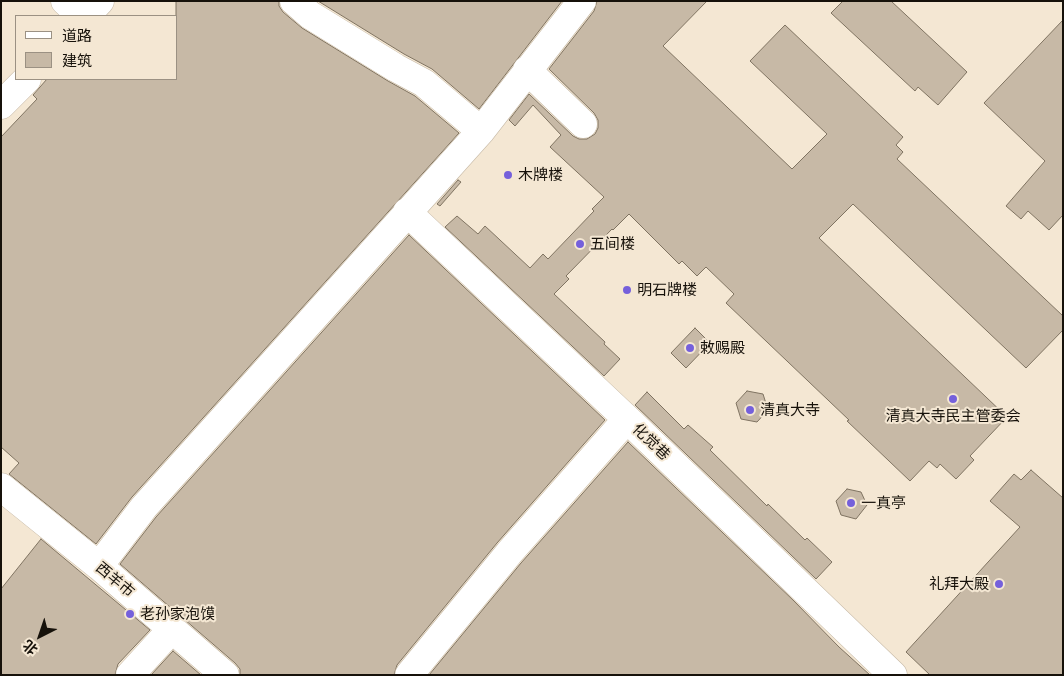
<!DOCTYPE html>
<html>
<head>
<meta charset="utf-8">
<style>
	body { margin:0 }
	#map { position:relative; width:1064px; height:676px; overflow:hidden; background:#f4e7d3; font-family:"Public Sans","Noto Sans SC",sans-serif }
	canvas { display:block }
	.frame { position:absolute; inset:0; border:2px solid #16110a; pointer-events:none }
	.legend { position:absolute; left:15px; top:15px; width:162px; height:65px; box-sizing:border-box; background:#f4e7d3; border:1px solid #9b9183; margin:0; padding:6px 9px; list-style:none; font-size:15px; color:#16110a }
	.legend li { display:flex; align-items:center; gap:10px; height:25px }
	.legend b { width:25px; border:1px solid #9b9183 }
	.north { position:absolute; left:15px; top:611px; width:50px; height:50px; -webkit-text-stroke:4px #f4e7d3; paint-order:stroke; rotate:221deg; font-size:14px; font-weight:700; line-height:20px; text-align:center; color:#16110a }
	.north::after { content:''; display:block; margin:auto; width:18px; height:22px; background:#16110a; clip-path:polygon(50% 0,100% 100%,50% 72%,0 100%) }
</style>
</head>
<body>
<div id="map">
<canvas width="1064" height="676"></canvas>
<div class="frame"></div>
<ul class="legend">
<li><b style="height:6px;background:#fff"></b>道路</li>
<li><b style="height:14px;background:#c7b9a6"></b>建筑</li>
</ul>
<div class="north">北</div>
</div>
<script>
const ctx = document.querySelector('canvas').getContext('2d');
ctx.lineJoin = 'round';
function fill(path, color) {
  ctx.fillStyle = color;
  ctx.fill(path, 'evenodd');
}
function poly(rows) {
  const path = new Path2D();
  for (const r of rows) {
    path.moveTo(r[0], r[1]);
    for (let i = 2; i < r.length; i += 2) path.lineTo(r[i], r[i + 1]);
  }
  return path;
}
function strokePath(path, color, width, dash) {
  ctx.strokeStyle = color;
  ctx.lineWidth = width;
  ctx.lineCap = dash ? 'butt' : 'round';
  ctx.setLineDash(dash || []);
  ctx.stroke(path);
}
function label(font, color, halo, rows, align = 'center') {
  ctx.font = font + ' "Public Sans","Noto Sans SC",sans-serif';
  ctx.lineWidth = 4;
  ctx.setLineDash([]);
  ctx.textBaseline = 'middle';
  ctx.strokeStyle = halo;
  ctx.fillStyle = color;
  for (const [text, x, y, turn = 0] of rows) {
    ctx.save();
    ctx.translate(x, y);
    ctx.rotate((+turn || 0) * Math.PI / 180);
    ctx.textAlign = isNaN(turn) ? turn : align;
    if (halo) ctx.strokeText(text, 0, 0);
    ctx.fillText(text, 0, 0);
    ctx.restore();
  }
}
const building = poly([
	[176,1,279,1,279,6,283,12,302,28,388,81,415,96,459,133,132,497,96,544,9,474,19,463,1,447,1,137,37,99,33,95,47,79,176,79,176,1],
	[318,1,562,1,479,109,432,69,404,54,318,1],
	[597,1,707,1,663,46,792,169,827,134,750,61,785,25,903,137,896,145,903,152,897,159,1063,316,1063,330,1026,368,853,204,819,238,1007,417,970,456,974,460,956,479,940,464,937,468,929,461,910,481,847,421,849,420,726,303,734,294,706,267,697,276,682,261,679,264,629,214,613,230,612,229,566,276,569,279,554,294,605,342,604,344,620,359,604,376,445,227,457,216,478,234,485,226,530,268,543,254,548,259,594,211,592,209,604,197,550,147,561,135,533,105,515,126,509,120,529,94,573,136,579,139,587,139,595,134,598,128,598,120,594,113,549,69,594,11,597,1],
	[843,1,891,1,967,72,938,105,918,87,915,91,831,13,843,1],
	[1063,20,1063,215,1049,230,1028,211,1021,219,1006,206,1045,161,984,103,1063,20],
	[458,180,461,182,440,206,437,204,458,180],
	[409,235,605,420,497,543,397,665,394,675,240,675,240,669,235,663,120,564,156,517,409,235],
	[695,328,710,343,686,368,671,353,695,328],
	[747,391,763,394,768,410,757,422,741,419,736,403,747,391],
	[647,392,684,429,688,425,713,447,710,450,767,506,768,504,805,540,807,538,832,562,816,579,635,405,647,392],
	[628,442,794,601,839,647,870,675,429,675,521,563,628,442],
	[1031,470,1063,498,1063,675,930,675,906,652,1020,527,990,501,1014,474,1021,480,1031,470],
	[847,489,861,492,867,505,856,519,841,515,836,501,847,489],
	[41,539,150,630,118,664,115,675,1,675,1,589,41,539],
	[173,651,201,675,151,675,173,651]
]);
const minor = poly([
	[65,1,81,16],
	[294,1,310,15,396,68,424,83,481,131],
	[86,16,100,1],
	[527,70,583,124],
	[1,105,27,79],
	[407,212,627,419,893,675],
	[1,487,99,566,225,675],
	[99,566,144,507,481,131,582,1],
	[130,675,172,629],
	[409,675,509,553,627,419]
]);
const markers = [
	[508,175,5,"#7560db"],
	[580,244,5,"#7560db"],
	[627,290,5,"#7560db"],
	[690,348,5,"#7560db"],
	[953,399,5,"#7560db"],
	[750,410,5,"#7560db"],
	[851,503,5,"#7560db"],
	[999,584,5,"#7560db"],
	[130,614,5,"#7560db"]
];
const poiNames = [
	["木牌楼",518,175],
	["五间楼",590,244],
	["明石牌楼",637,290],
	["敕赐殿",700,348],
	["清真大寺",760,410],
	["清真大寺民主管委会",953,416,"center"],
	["一真亭",861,503],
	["礼拜大殿",989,584,"right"],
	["老孙家泡馍",140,614]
];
const streetNames = [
	["化觉巷",651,442,44],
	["西羊市",115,580,40]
];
fill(building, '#c7b9a6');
strokePath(building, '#7f7361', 1);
strokePath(minor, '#c6b9a6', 29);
strokePath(minor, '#fff', 28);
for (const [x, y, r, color] of markers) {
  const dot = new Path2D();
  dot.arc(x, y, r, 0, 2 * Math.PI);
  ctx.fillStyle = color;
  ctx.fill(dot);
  strokePath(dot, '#f4e7d3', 2);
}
label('15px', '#16110a', '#f4e7d3', poiNames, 'left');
label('15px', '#16110a', '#f4e7d3', streetNames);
</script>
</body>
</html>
